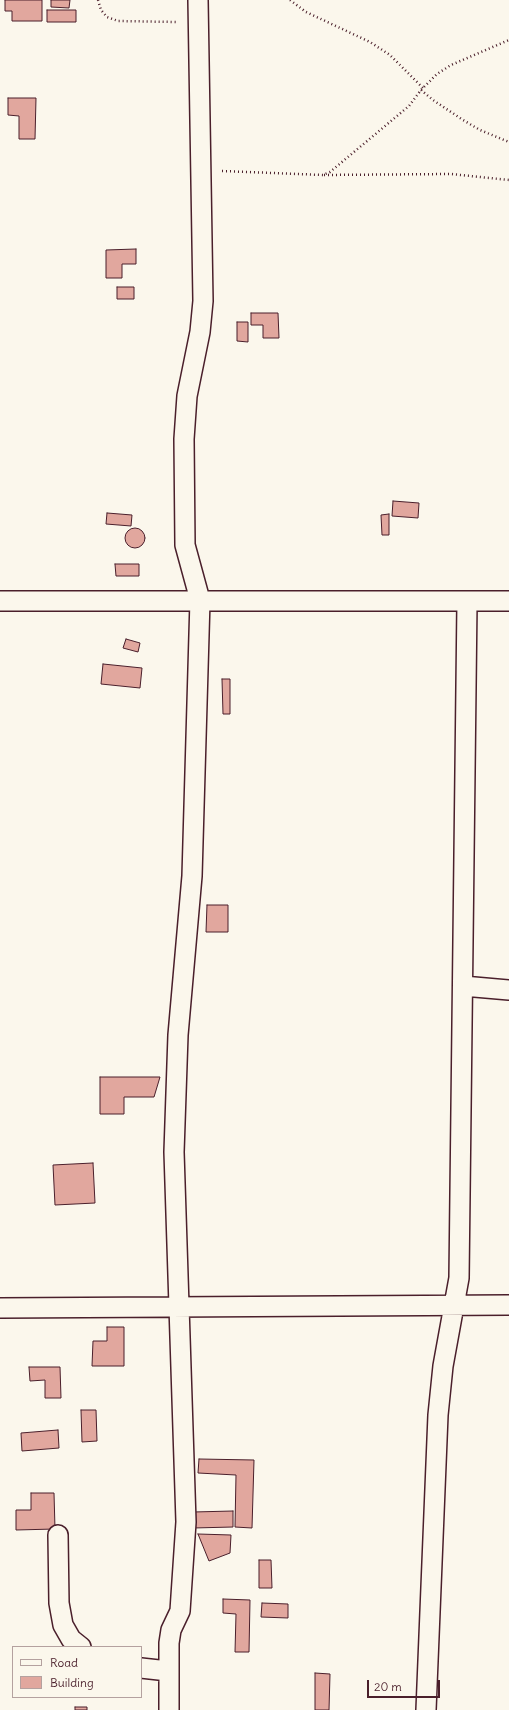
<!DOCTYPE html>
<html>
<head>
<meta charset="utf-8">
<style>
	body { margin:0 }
	#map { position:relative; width:509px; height:1710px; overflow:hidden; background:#fbf7ec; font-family:Delius,sans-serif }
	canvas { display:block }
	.legend { position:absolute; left:12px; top:1646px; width:130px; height:52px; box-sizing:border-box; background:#fbf7ec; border:1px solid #b4a19f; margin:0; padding:5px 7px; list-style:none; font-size:12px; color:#4a1f2b }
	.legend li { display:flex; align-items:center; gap:8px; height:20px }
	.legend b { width:20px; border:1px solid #b4a19f }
	.scale { position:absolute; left:367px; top:1680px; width:73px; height:18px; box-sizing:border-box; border:2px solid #4a1f2b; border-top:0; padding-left:5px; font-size:12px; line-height:14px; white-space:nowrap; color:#4a1f2b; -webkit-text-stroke:3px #fbf7ec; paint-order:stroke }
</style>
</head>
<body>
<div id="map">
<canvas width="509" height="1710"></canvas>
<ul class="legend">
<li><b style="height:5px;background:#fbf7ec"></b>Road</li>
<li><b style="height:11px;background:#e1a79e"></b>Building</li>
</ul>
<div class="scale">20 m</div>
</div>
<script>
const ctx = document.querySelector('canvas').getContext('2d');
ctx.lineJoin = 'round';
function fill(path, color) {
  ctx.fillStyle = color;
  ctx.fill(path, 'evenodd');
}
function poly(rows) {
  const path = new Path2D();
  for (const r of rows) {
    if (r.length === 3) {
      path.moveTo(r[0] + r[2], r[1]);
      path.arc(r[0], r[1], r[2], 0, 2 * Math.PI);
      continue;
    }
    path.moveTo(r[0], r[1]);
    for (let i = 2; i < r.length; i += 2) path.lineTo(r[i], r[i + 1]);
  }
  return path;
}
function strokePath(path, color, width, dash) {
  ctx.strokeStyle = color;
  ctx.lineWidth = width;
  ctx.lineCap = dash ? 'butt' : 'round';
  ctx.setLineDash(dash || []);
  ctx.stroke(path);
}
const building = poly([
	[5,0,42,0,42,21,12,21,12,11,5,11,5,0],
	[51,0,70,0,69,8,51,7,51,0],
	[47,10,76,10,76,22,47,22,47,10],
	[8,98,36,98,35,139,19,139,19,116,8,115,8,98],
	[136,249,136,264,122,264,122,278,106,278,106,250,136,249],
	[117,287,134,287,134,299,117,299,117,287],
	[251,313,278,313,279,338,263,338,263,325,251,325,251,313],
	[237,322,248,322,248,342,237,341,237,322],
	[393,501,419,503,418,518,392,516,393,501],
	[107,513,132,515,131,526,106,524,107,513],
	[389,514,389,535,382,535,381,515,389,514],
	[135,538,10],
	[115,564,139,564,139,576,116,576,115,564],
	[126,639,140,643,138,652,123,648,126,639],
	[103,664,142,668,140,688,101,684,103,664],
	[222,679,230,679,230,714,223,714,222,679],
	[207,905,228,905,228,932,206,932,207,905],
	[100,1077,160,1077,154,1097,124,1097,124,1114,100,1114,100,1077],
	[93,1163,95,1203,55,1205,53,1165,93,1163],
	[107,1327,124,1327,124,1366,92,1366,93,1341,107,1341,107,1327],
	[29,1367,60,1367,61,1398,45,1398,45,1380,30,1381,29,1367],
	[81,1410,96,1410,97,1441,82,1442,81,1410],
	[58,1430,59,1448,22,1451,21,1433,58,1430],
	[199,1459,254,1460,252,1528,235,1527,236,1475,198,1473,199,1459],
	[31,1493,54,1493,55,1529,16,1530,16,1510,31,1510,31,1493],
	[233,1511,233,1527,193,1528,193,1512,233,1511],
	[198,1534,231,1535,230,1553,209,1561,198,1534],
	[259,1560,271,1560,272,1588,259,1588,259,1560],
	[223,1599,250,1600,249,1652,235,1652,236,1614,223,1613,223,1599],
	[262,1603,288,1604,288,1618,261,1617,262,1603],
	[315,1673,330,1674,329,1710,315,1710,315,1673],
	[75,1707,87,1707,87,1710,75,1710,75,1707]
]);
const path = poly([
	[98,0,101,10,107,17,118,21,176,22],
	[290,0,306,12,370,42,390,55,423,88],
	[421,90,433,100,463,120,480,130,509,142],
	[222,171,323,175,330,172,409,106,421,90,437,74,451,65,509,40],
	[324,175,451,174,509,180]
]);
const minor = poly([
	[0,601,509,601],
	[463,986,509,990],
	[0,1308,509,1305],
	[58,1535,59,1603,63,1625,71,1639,81,1647],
	[141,1668,168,1671],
	[169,1710,169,1643,171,1630,180,1611,186,1522,174,1152,178,1035,192,876,200,600,185,545,184,439,187,396,200,332,203,301,198,0],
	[426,1710,438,1415,443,1366,459,1278,467,602]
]);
fill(building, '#e1a79e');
strokePath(building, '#4a1f2b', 1);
strokePath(minor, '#4a1f2b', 22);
strokePath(path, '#4a1f2b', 2.5, [1, 3]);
strokePath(minor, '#fbf7ec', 19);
</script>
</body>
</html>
